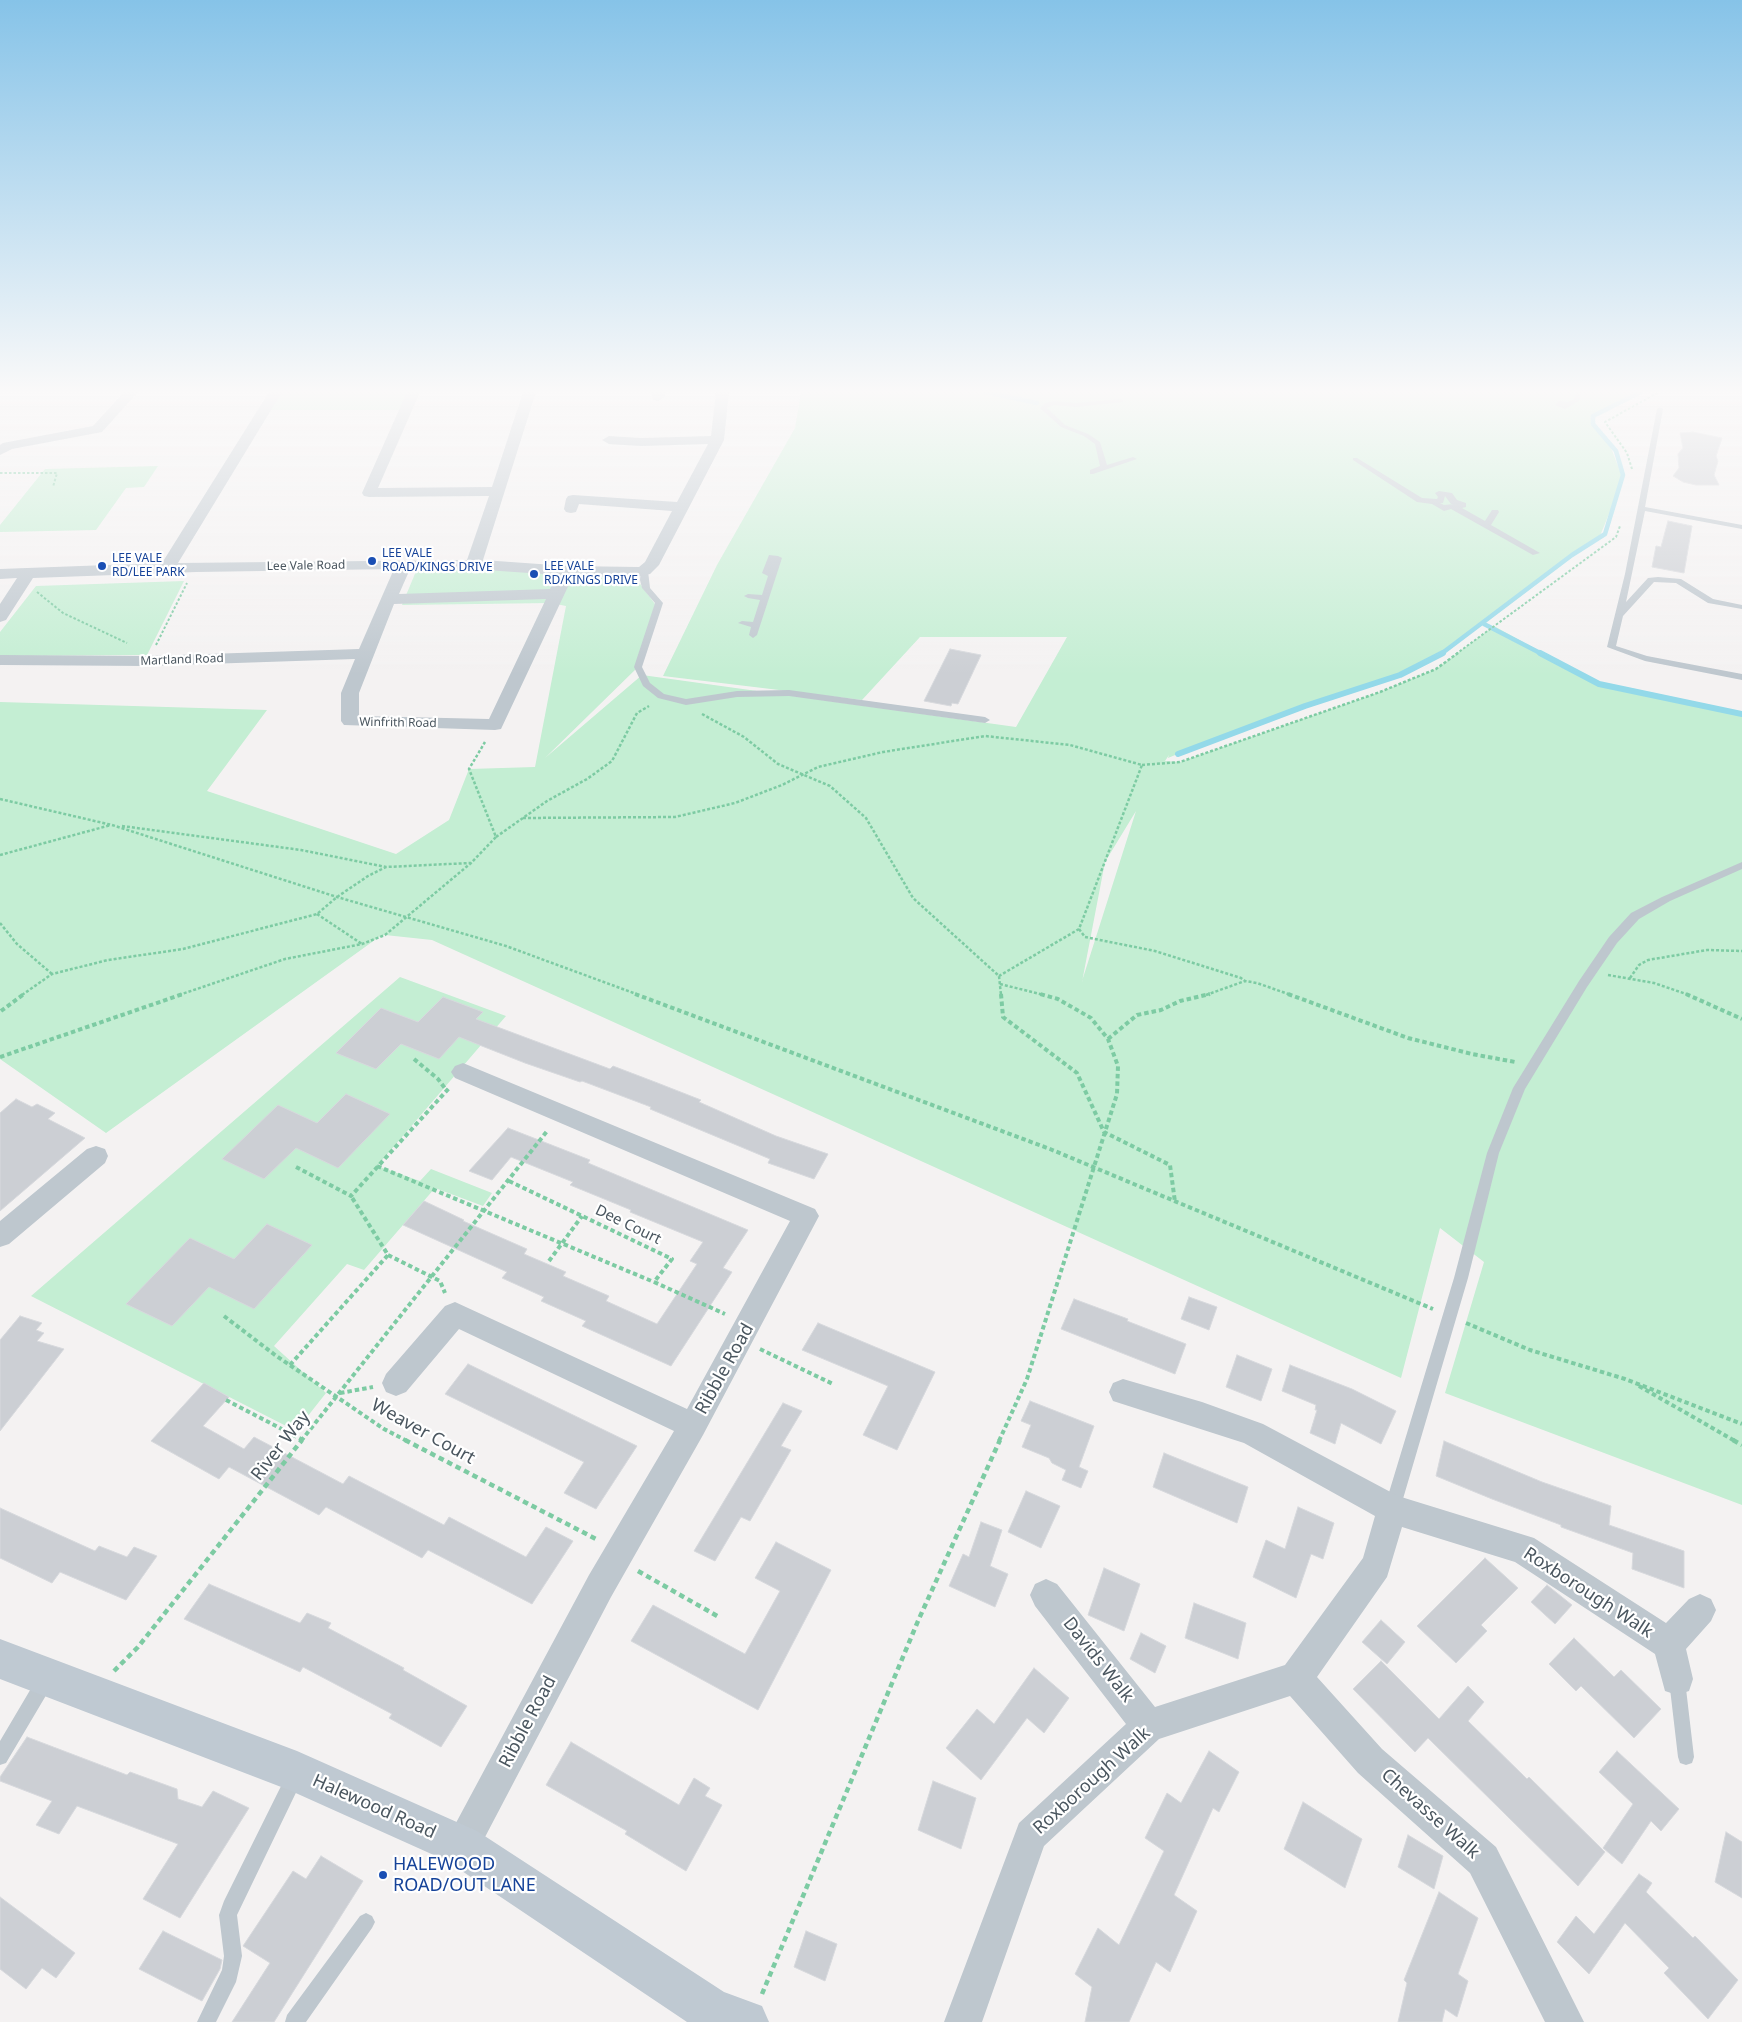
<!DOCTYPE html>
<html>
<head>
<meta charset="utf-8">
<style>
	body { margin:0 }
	canvas { display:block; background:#f4f2f2 }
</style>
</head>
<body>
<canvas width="1742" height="2022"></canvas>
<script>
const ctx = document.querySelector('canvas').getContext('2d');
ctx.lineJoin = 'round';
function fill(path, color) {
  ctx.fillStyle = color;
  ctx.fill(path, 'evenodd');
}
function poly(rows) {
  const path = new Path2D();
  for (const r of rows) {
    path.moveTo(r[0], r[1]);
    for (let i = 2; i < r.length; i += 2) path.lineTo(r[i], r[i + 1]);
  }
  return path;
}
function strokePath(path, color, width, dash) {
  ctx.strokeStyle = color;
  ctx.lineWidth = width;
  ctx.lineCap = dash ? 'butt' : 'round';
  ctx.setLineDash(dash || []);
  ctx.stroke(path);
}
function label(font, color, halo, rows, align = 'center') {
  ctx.font = font + ' "Noto Sans",sans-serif';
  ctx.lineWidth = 4.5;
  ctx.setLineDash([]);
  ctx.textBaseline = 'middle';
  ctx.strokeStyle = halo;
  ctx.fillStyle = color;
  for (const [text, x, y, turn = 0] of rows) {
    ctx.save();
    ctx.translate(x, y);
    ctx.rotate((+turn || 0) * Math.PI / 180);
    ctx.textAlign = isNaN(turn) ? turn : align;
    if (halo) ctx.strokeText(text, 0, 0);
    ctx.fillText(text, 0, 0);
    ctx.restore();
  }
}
const green = poly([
	[276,392,414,392,406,410,267,410],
	[801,392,1640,392,1592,417,1595,427,1611,448,1623,479,1600,536,1484,624,1454,642,1436,658,1400,675,1223,735,1168,758,1169,755,1165,761,1180,762,1380,692,1436,669,1494,626,1599,684,1742,714,1742,1505,1445,1393,1484,1262,1440,1228,1401,1378,432,940,385,935,379,937,106,1133,0,1059,0,702,267,710,207,791,396,854,449,820,469,769,535,767,566,606,551,603,402,605,419,564,632,573,655,604,638,667,545,758,642,675,1016,727,1067,637,920,637,862,700,663,676,717,565,795,428],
	[1136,811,1082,981,1082,982,1105,862],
	[158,466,144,487,126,488,96,530,0,532,0,525,45,469],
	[184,581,147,655,0,656,0,632,36,586],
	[400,977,506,1016,377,1166,420,1181,431,1169,492,1193,483,1206,435,1188,364,1270,347,1264,274,1346,326,1393,296,1431,31,1296]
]);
const streamFar1 = poly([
	[985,392,1037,403],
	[1484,624,1542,654],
	[1441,654,1572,555,1605,534,1623,475,1616,451,1593,424,1593,416,1641,392]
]);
const stream = poly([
	[1540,653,1599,684,1742,714],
	[1178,754,1305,706,1400,675,1443,653]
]);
const building = poly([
	[1693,432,1722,438,1716,456,1718,461,1714,475,1719,485,1696,485,1683,482,1673,476,1679,468,1678,454,1683,448,1680,433,1693,432],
	[1668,521,1692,526,1684,573,1652,567,1656,546,1661,547,1668,521],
	[950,649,981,655,958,704,952,703,951,706,924,701,950,649],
	[443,997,483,1012,476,1019,610,1069,613,1066,655,1082,701,1100,699,1102,776,1136,828,1154,814,1179,768,1163,770,1159,650,1109,651,1107,582,1081,580,1082,525,1063,459,1037,439,1059,401,1044,376,1069,336,1053,381,1008,418,1022,443,997],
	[346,1094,390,1114,338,1168,296,1148,264,1179,222,1159,278,1105,317,1123,346,1094],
	[16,1099,32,1107,37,1104,55,1113,48,1119,85,1138,0,1211,0,1113,16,1099],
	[508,1128,590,1160,588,1163,748,1230,723,1268,732,1272,671,1366,582,1326,586,1321,541,1301,544,1297,502,1278,507,1272,403,1225,424,1201,464,1220,463,1221,527,1249,524,1254,566,1272,563,1276,609,1296,606,1301,657,1324,697,1264,690,1261,703,1242,630,1212,631,1210,570,1185,573,1182,511,1157,492,1180,469,1171,508,1128],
	[267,1224,312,1245,254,1309,209,1287,172,1326,126,1304,190,1238,234,1259,267,1224],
	[1189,1297,1217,1307,1209,1330,1181,1319,1189,1297],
	[1074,1299,1128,1319,1127,1321,1186,1344,1175,1374,1061,1329,1074,1299],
	[20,1316,42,1323,36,1330,44,1333,37,1341,64,1349,0,1431,0,1340,20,1316],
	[818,1323,935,1372,897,1450,863,1435,888,1386,802,1350,818,1323],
	[1237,1355,1272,1369,1261,1401,1226,1387,1237,1355],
	[468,1364,637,1446,596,1509,564,1493,584,1462,445,1394,468,1364],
	[1290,1365,1352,1389,1396,1411,1381,1444,1341,1423,1335,1444,1310,1433,1317,1410,1315,1410,1316,1405,1282,1391,1290,1365],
	[204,1383,229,1397,203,1426,244,1449,254,1437,343,1484,349,1476,444,1525,449,1517,526,1557,546,1527,573,1541,532,1604,428,1550,422,1558,326,1507,319,1515,229,1467,219,1479,151,1441,204,1383],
	[1030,1401,1094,1426,1079,1467,1088,1471,1081,1488,1062,1480,1066,1470,1052,1463,1049,1458,1022,1447,1031,1425,1021,1421,1030,1401],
	[783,1403,802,1411,781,1446,791,1450,750,1521,741,1517,715,1561,694,1551,783,1403],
	[1444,1441,1542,1482,1611,1506,1609,1525,1684,1551,1684,1588,1632,1569,1633,1553,1561,1527,1561,1525,1492,1499,1436,1476,1444,1441],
	[1164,1453,1248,1487,1237,1523,1153,1487,1164,1453],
	[1026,1491,1060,1506,1041,1548,1008,1532,1026,1491],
	[1298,1507,1334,1523,1323,1559,1311,1554,1296,1598,1253,1577,1266,1540,1285,1549,1298,1507],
	[0,1508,95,1551,99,1546,127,1557,134,1547,157,1556,126,1600,60,1572,52,1583,0,1558,0,1508],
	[981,1522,1002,1530,990,1566,1008,1574,995,1607,949,1586,963,1554,969,1557,981,1522],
	[776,1542,831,1570,758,1710,631,1641,653,1605,745,1654,780,1591,755,1578,776,1542],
	[1485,1558,1518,1588,1481,1625,1487,1631,1456,1663,1417,1626,1485,1558],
	[1104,1568,1140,1584,1124,1631,1088,1615,1104,1568],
	[209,1584,300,1623,307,1613,331,1623,328,1628,404,1668,403,1670,467,1706,441,1747,389,1718,392,1714,303,1667,300,1672,184,1619,209,1584],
	[1547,1585,1572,1605,1555,1624,1531,1602,1547,1585],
	[1194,1603,1246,1623,1238,1659,1185,1638,1194,1603],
	[1381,1620,1405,1642,1387,1664,1362,1642,1381,1620],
	[1141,1633,1166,1646,1155,1673,1130,1659,1141,1633],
	[1574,1638,1614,1677,1621,1670,1661,1709,1634,1738,1581,1686,1576,1691,1549,1664,1574,1638],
	[1381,1661,1439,1719,1468,1686,1484,1702,1468,1721,1527,1779,1529,1777,1605,1852,1578,1886,1428,1738,1415,1752,1353,1689,1381,1661],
	[1034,1668,1069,1698,1044,1733,1027,1718,981,1780,946,1748,977,1709,994,1724,1034,1668],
	[27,1737,127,1775,130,1772,177,1789,178,1799,202,1807,213,1791,249,1808,180,1918,143,1899,178,1844,77,1806,59,1834,36,1825,52,1801,0,1781,0,1777,27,1737],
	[571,1742,679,1805,694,1778,710,1788,705,1796,722,1805,686,1871,625,1834,627,1831,546,1785,571,1742],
	[1209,1751,1239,1772,1219,1812,1213,1808,1174,1895,1197,1911,1170,1972,1156,1962,1129,2022,1085,2022,1092,1987,1075,1974,1098,1928,1119,1945,1164,1851,1145,1838,1167,1793,1181,1803,1209,1751],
	[1617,1751,1679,1809,1661,1831,1651,1821,1622,1864,1603,1848,1633,1804,1599,1772,1617,1751],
	[933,1781,976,1798,961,1849,918,1830,933,1781],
	[1303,1802,1362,1839,1345,1888,1284,1849,1303,1802],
	[1726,1832,1742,1842,1742,1898,1715,1882,1726,1832],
	[1408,1835,1443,1856,1434,1889,1398,1867,1408,1835],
	[321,1856,363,1881,274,2022,232,2022,270,1963,243,1946,293,1871,306,1879,321,1856],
	[1639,1874,1652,1883,1646,1892,1693,1938,1695,1936,1738,1980,1708,2019,1664,1973,1669,1968,1625,1923,1589,1974,1557,1942,1576,1916,1594,1934,1639,1874],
	[1439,1892,1478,1918,1458,1974,1468,1981,1457,2017,1445,2009,1442,2022,1398,2022,1407,1983,1404,1980,1439,1892],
	[0,1897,75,1953,56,1978,42,1968,26,1989,0,1969,0,1897],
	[163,1931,222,1960,220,1969,202,2001,139,1969,163,1931],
	[806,1931,837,1944,825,1981,794,1967,806,1931]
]);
const pathFar3 = poly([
	[1632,469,1627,453,1605,422,1659,392],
	[0,473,57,473,53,487],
	[37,592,63,613,127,643],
	[156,645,187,583],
	[1456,654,1616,537,1620,526]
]);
const pathFar2 = poly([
	[702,714,744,737,778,764,830,786,866,818,913,898,999,976,1001,995],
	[1142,765,1180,762,1380,692,1436,669,1458,653],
	[0,799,112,825,337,897,506,946,639,995],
	[523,818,675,817,735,803,782,785,818,767,883,752,985,736,1070,745,1142,765,1079,929,999,976],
	[122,826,301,850,386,867,470,863],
	[496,837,547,801,587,779,612,761,637,713,649,706],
	[0,855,111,825],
	[317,914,362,944],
	[0,923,17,944,52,974],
	[1079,929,1085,937,1155,951,1241,978,1245,981],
	[1608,975,1654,983,1689,995],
	[1630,978,1639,965,1648,960,1707,950,1742,951],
	[1000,984,1044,995],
	[22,995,52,974,108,960,183,949,317,914,337,897,368,876,386,867],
	[179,995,285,959,362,944,385,935,471,863,496,837,469,769,485,742],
	[1206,995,1245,981,1257,983,1291,995]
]);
const pathFar1 = poly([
	[635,994,1050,1149,1433,1309],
	[1001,994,1003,1017,1077,1073,1104,1132,1170,1165,1175,1202],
	[1288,994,1408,1038,1472,1054,1515,1062],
	[1686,994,1742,1019],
	[1,1011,24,994],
	[1108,1039,1137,1015,1161,1010,1180,1001,1210,994],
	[0,1057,183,994],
	[414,1059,438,1079,447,1091],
	[377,1166,654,1282],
	[296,1167,351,1196,450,1087],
	[509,1181,672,1259,654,1282,725,1314],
	[388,1255,440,1281,445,1293],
	[549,1261,582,1216],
	[224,1316,275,1355,384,1429,407,1441],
	[1466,1323,1530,1350,1625,1379,1742,1424],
	[760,1349,833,1384],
	[290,1365,388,1255,351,1196],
	[1639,1386,1735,1441],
	[340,1393,373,1387],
	[226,1400,303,1440],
	[301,1441,548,1130],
	[999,1441,1027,1379,1117,1094,1118,1066,1108,1039,1091,1018,1058,999,1040,994]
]);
const path = poly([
	[405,1440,598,1540],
	[1733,1440,1742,1445],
	[638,1571,719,1617],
	[114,1671,138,1647,302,1440],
	[762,1994,918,1621,1000,1440]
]);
const lane = poly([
	[1576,392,1582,392,1579,401,1565,409,1555,405,1559,401,1568,402,1574,399,1576,392],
	[1121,399,1123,400,1123,402,1076,407,1054,405,1047,408,1065,425,1088,434,1100,442,1107,465,1133,457,1137,459,1093,474,1090,474,1090,470,1100,466,1095,444,1084,436,1061,427,1040,408,1045,403,1054,401,1076,403,1121,399],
	[1660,407,1663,409,1645,507,1742,525,1742,529,1645,511,1626,602,1648,578,1658,577,1681,579,1713,599,1742,605,1742,609,1708,603,1676,583,1654,582,1623,616,1616,646,1647,656,1742,674,1742,680,1645,661,1607,647,1625,574,1657,409,1660,407],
	[1353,458,1357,458,1422,498,1437,499,1438,497,1435,493,1439,491,1452,493,1457,500,1466,503,1466,507,1462,508,1485,521,1492,510,1498,510,1499,512,1491,525,1540,553,1533,555,1451,509,1444,511,1432,504,1417,502,1353,460,1353,458],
	[1445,496,1451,504,1454,504,1444,505,1440,503,1443,503,1445,496],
	[769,555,778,556,782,558,757,635,753,638,749,635,751,627,738,623,742,621,753,622,760,600,748,598,744,596,748,594,762,595,768,576,762,573,769,555],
	[641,569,648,571,650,588,663,603,642,667,650,683,664,694,686,699,737,691,789,690,985,717,990,720,985,723,789,696,737,697,686,705,658,698,643,686,634,667,655,603,642,588,640,580,641,569],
	[1742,862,1742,869,1670,901,1639,919,1617,943,1587,987,1525,1089,1499,1153,1468,1278,1400,1509,1397,1514,1392,1516,1387,1514,1384,1509,1454,1278,1487,1153,1513,1088,1579,981,1609,937,1631,913,1662,897,1742,862],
	[1677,1672,1683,1674,1685,1680,1694,1757,1692,1763,1686,1765,1680,1763,1678,1757,1669,1680,1671,1674,1677,1672],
	[45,1673,51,1675,53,1681,51,1687,6,1763,0,1765,0,1741,39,1675,45,1673],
	[295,1767,301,1770,304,1776,237,1915,242,1956,236,1982,216,2022,197,2022,222,1970,224,1956,219,1915,224,1901,289,1770,295,1767],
	[366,1913,372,1916,375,1922,372,1928,306,2022,285,2022,287,2015,360,1916,366,1913]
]);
const street = poly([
	[124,392,138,392,102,432,12,449,0,455,0,445,3,443,93,426,124,392],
	[269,392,282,392,178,563,467,560,489,496,369,497,364,496,362,493,407,392,420,392,378,488,492,487,523,392,536,392,483,560,567,566,639,567,645,562,672,511,579,504,576,512,571,513,566,512,564,509,566,499,568,496,573,495,677,502,708,444,641,446,609,444,602,440,609,436,641,438,711,436,716,392,729,392,724,440,659,565,650,574,632,578,573,576,501,729,495,730,344,725,341,721,341,693,355,659,147,666,0,665,0,655,147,656,359,649,394,569,196,572,33,578,6,620,0,622,0,604,17,578,0,579,0,569,162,563,269,392],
	[410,569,486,570,557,575,550,589,399,594,410,569],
	[546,599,489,719,359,716,359,693,394,604,546,599],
	[651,392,665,392,665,397,658,401,653,400,651,392],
	[463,1063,815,1209,819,1216,703,1435,611,1597,474,1858,462,1864,450,1858,444,1846,450,1834,589,1575,674,1431,459,1329,406,1392,396,1396,386,1392,382,1383,386,1374,445,1306,455,1302,687,1409,790,1221,455,1078,451,1072,455,1066,463,1063],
	[96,1146,105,1149,108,1156,105,1163,9,1244,0,1247,0,1221,87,1149,96,1146],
	[1123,1379,1202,1402,1263,1424,1398,1496,1534,1538,1666,1623,1689,1599,1700,1594,1711,1599,1716,1610,1711,1621,1686,1649,1693,1679,1689,1691,1677,1695,1665,1691,1655,1654,1515,1562,1402,1527,1387,1577,1317,1677,1382,1749,1496,1847,1584,2022,1545,2022,1470,1873,1358,1773,1290,1696,1159,1739,1044,1846,982,2022,944,2022,1019,1823,1126,1724,1035,1606,1030,1595,1035,1584,1046,1579,1057,1584,1155,1707,1285,1665,1363,1558,1375,1516,1244,1443,1113,1401,1109,1392,1113,1383,1123,1379]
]);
const secondary = poly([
	[0,1639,297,1751,477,1831,724,1992,762,2006,769,2022,687,2022,447,1861,289,1790,0,1679,0,1639]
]);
const markers = [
	[372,561,5,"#1a4fb4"],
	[102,566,5,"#1a4fb4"],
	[534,574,5,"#1a4fb4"],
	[383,1875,5,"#1a4fb4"]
];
const farTransitnames = [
	["LEE VALE",382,554],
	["ROAD/KINGS DRIVE",382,568],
	["LEE VALE",112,559],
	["RD/LEE PARK",112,573],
	["LEE VALE",544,567],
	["RD/KINGS DRIVE",544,581]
];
const farStreetnames = [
	["Lee Vale Road",306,566,-1],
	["Martland Road",182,660,-2],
	["Winfrith Road",398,723,1]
];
const streetNames = [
	["Dee Court",628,1225,26]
];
const nearStreetnames = [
	["Ribble Road",725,1369,-61],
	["Weaver Court",423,1432,29],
	["River Way",281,1446,-52],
	["Roxborough Walk",1588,1593,33],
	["Davids Walk",1098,1660,52],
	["Ribble Road",528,1722,-62],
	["Roxborough Walk",1092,1781,-42],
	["Halewood Road",374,1807,24],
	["Chevasse Walk",1430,1814,42]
];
const nearTransitnames = [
	["HALEWOOD",393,1865],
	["ROAD/OUT LANE",393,1886]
];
fill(green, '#c4eed3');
strokePath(streamFar1, '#93d9e9', 4.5);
strokePath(stream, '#93d9e9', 6);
fill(building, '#cccfd4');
strokePath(building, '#d7d9dd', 1);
strokePath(pathFar3, '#7dcba3', 2, [2.5, 2]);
strokePath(pathFar2, '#7dcba3', 2.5, [3, 2]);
strokePath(pathFar1, '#7dcba3', 4, [4.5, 3]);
strokePath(path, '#7dcba3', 4.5, [5.5, 4]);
fill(lane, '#bec7ce');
fill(street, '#bec7ce');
fill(secondary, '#bfc9d2');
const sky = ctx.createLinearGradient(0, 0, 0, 675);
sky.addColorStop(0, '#86c3e8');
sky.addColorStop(0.58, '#faf9f9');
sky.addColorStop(1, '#faf9f900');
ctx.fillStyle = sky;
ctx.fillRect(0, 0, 1742, 675);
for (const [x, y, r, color] of markers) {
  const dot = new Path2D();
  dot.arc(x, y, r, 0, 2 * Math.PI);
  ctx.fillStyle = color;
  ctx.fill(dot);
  strokePath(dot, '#fff', 2);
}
label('12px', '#164399', '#fff', farTransitnames, 'left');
label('12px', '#4a565f', '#fff', farStreetnames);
label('15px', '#4a565f', '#fff', streetNames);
label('18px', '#4a565f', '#fff', nearStreetnames);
label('18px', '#164399', '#fff', nearTransitnames, 'left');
</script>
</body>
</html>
